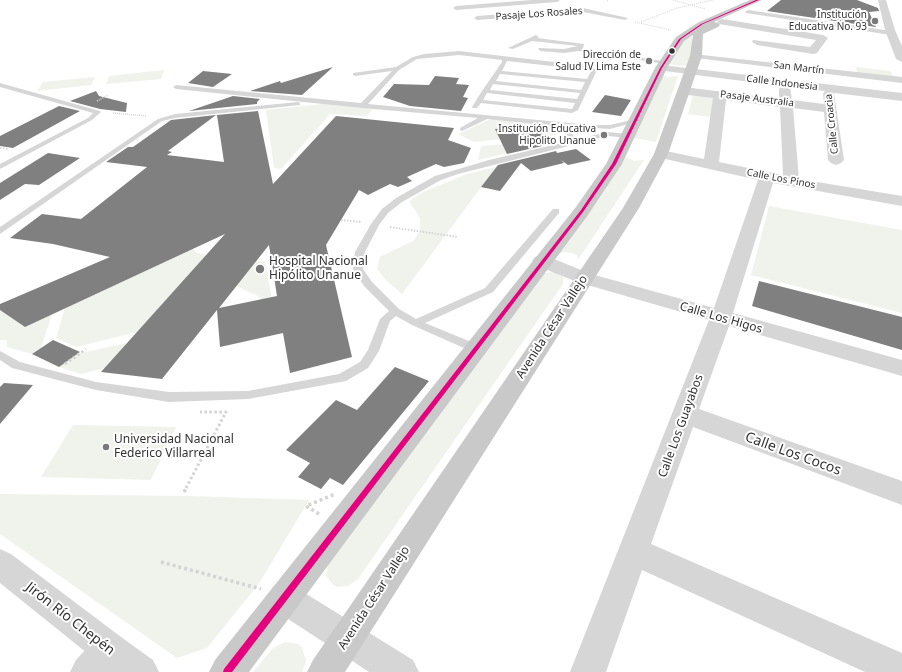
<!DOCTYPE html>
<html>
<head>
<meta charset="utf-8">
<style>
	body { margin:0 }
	canvas { display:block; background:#fff }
</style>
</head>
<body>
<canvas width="902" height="672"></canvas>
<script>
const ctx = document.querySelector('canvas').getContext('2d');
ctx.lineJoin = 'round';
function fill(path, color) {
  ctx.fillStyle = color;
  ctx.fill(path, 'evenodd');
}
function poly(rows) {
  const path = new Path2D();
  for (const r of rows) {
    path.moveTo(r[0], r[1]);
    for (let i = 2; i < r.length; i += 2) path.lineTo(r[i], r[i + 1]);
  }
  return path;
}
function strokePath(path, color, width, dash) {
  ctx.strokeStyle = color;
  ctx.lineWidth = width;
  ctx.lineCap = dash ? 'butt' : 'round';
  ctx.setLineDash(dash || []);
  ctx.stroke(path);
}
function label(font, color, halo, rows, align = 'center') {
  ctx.font = font + ' "Noto Sans",sans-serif';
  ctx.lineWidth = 4;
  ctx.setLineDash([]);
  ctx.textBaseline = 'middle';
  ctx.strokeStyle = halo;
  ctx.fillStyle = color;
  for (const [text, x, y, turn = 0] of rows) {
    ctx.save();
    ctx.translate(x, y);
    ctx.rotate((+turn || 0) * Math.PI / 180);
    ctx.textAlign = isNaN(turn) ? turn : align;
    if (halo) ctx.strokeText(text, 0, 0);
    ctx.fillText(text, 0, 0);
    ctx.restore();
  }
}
const green = poly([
	[689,37,692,37,693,42,688,65,679,66,671,64,669,63,683,41],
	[856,67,891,71,893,77,857,73],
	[164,70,161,79,106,84,109,76],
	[662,75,667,77,678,76,656,142,634,138],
	[95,77,91,85,37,91,43,82],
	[693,95,715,98,712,117,688,114],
	[323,104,373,109,366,116,330,114,281,169,274,168,266,110],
	[491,119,547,125,557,135,547,136,539,125,496,128,501,139,474,142,458,134],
	[556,141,478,160,481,146],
	[626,157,634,161,644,160,578,260,577,255,572,253,564,252,559,254,600,198],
	[496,167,402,294,386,280,377,269,380,257,413,241,420,231,420,218,409,201,423,192,467,174],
	[769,206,902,230,902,313,751,275],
	[193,249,197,253,206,255,137,332,76,347,56,338,65,308],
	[256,261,265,262,273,304,268,305,256,295,236,286],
	[554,272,563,277,563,284,358,579,348,586,337,587,333,585,326,575,328,565,545,273],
	[0,310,25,327,52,314,41,348,32,354,7,347,7,340,0,340],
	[127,343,105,368,81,374,59,367,77,354],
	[73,425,176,427,151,480,41,477],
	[0,494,187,496,309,500,260,582,207,648,177,658,0,534],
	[285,642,298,644,302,648,306,661,302,672,253,672,273,648]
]);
const building = poly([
	[781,0,857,0,878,8,879,11,869,12,876,27,767,11],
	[333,67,302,95,250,91,280,81,281,83],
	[203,71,232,74,213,87,188,83],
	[435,76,459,78,456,84,469,85,463,97,468,98,461,111,410,106,383,97,394,84,429,85],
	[96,91,99,96,127,103,126,112,100,109,70,101],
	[605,95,631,100,621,116,592,112],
	[233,96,260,99,257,102,257,104,189,111],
	[59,106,80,111,13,148,0,146,0,136],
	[258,111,273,184,336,116,454,128,448,140,471,148,464,163,444,167,436,164,407,177,412,181,398,187,390,184,368,195,359,190,326,245,352,357,290,373,283,333,220,347,217,310,162,379,101,372,225,234,25,327,0,310,0,304,110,257,53,244,10,238,42,214,81,219,147,167,106,162,128,147,133,147,171,120,216,115,168,151,172,152,167,155,224,162,217,115],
	[269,245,277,296,219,308],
	[535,125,540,126,551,144,507,154,495,129],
	[576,149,591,160,568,165,561,160,564,163,531,171,521,163,500,191,481,187,498,165,556,151,557,153],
	[48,153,80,158,39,185,25,184,0,200,0,183],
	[759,281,902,317,902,350,752,306],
	[53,340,80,352,59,367,32,354],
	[395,367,429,381,343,485,330,478,321,489,298,477,310,463,286,450,336,400,357,410],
	[4,383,33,385,0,424,0,387]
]);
const pathFar4 = poly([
	[673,0,705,9],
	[607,1,609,0],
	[635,22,671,30],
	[641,22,677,8,713,0]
]);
const pathFar3 = poly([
	[97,101,108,95],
	[113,113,146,116]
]);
const pathFar2 = poly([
	[0,148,8,149],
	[341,220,361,222],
	[390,227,458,237]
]);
const pathFar1 = poly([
	[65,364,86,349],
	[186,488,226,412,200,412]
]);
const path = poly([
	[184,492,187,487],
	[319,514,306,506,335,494],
	[161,562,261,589]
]);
const service = poly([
	[536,35,539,37,537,38,584,44,583,48,668,62,665,64,579,51,564,53,540,51,538,48,564,49,578,46,532,41,513,49,508,48,536,35],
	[459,51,589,66,597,70,578,110,572,113,481,103,477,108,473,108,472,107,482,91,502,62,502,60,459,55,417,59,399,70,368,104,591,125,610,125,636,119,639,121,610,129,564,126,577,139,608,132,628,134,632,136,628,138,608,136,458,174,441,180,402,202,388,213,379,225,365,252,363,269,372,282,399,309,416,319,485,288,553,209,559,209,559,213,493,292,425,323,481,346,483,349,481,352,473,352,412,325,396,316,390,321,379,351,368,368,346,381,248,399,169,402,96,390,12,368,0,360,0,351,20,362,96,382,169,392,248,391,339,374,360,362,368,350,380,319,389,311,364,286,353,269,355,252,371,224,382,209,396,198,435,176,489,160,570,141,556,126,487,119,462,131,460,130,460,128,478,118,362,108,176,89,173,87,176,85,361,103,392,71,355,76,353,75,353,73,396,67,413,57,424,54,459,51],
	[507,61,588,70,591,71,587,79,502,71,507,61],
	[500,74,585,82,581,90,496,81,500,74],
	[493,84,580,93,577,99,490,90,493,84],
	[487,93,575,103,572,109,483,100,487,93],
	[0,83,100,111,101,112,92,120,0,169,0,164,88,118,93,113,0,87,0,83],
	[298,102,300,103,300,105,175,118,162,121,0,234,0,227,158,119,175,114,298,102]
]);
const pedestrian = poly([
	[532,0,560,0,557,2,456,10,453,8,456,6,532,0],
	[583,8,628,18,625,20,583,12,477,20,474,18,477,16,583,8],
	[748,10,891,31,895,33,891,35,746,13,745,12,748,10],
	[693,54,902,77,902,83,696,58,693,58,693,54]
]);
const minor = poly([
	[878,0,886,0,895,30,902,46,902,62,896,59,885,30,878,0],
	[722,19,823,35,828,38,817,53,813,54,757,45,752,42,753,40,810,47,816,40,719,24,717,22,719,20,722,19],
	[661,65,902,93,902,101,834,93,844,160,841,163,836,165,831,163,828,160,824,112,793,108,799,179,902,196,902,206,773,183,733,313,902,360,902,376,729,326,699,409,902,481,902,505,693,427,651,544,902,653,902,672,865,672,642,570,606,672,570,672,709,320,577,282,535,265,532,261,535,257,542,255,549,257,591,274,714,308,758,180,661,158,656,157,654,154,656,151,661,150,704,159,713,98,680,94,678,91,680,88,684,87,779,99,779,89,782,86,657,70,655,68,657,66,661,65],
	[790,87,825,91,823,94,824,104,792,100,790,87],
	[726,100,780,107,783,175,719,162,726,100],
	[0,549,11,554,121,637,126,649,121,661,109,666,97,661,0,583,0,549],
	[284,582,295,587,413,660,419,672,369,672,273,609,268,598,273,587,284,582]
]);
const tertiary = poly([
	[109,632,121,637,153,660,159,672,70,672,76,660,97,637,109,632]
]);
const primary = poly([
	[750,0,762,0,714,22,718,23,720,25,718,27,703,34,702,56,668,154,639,208,345,672,307,672,313,660,623,208,654,154,690,56,693,35,684,41,667,68,622,164,588,215,249,672,209,672,215,660,576,207,606,164,655,68,676,37,699,22,750,0]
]);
const bus1 = poly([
	[756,0,759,0,703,24,681,39,662,68,616,164,583,212,232,672,223,672,224,669,581,210,612,164,660,68,679,39,701,24,756,0]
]);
const markers = [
	[875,21,4,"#7a7a7a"],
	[672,51,3.5,"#323232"],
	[649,61,4,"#7a7a7a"],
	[604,135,4,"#7a7a7a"],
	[260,269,5,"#7a7a7a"],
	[106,447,4,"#7a7a7a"]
];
const farStreetnames = [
	["Pasaje Los Rosales",539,14,-4],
	["San Martín",799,68,7],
	["Calle Indonesia",782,83,7],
	["Pasaje Australia",757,99,7],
	["Calle Croacia",832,124,-96],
	["Calle Los Pinos",781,179,11]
];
const farPoinames = [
	["Institución",867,15],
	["Educativa No. 93",867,27],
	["Dirección de",641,55],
	["Salud IV Lima Este",641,67],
	["Institución Educativa",596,129],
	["Hipolito Unanue",596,141]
];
const poiNames = [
	["Hospital Nacional",269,262],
	["Hipólito Unanue",269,276],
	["Universidad Nacional",114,440],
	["Federico Villarreal",114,454]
];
const streetNames = [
	["Calle Los Higos",721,318,16],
	["Avenida César Vallejo",552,327,-57],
	["Calle Los Guayabos",681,426,-70],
	["Avenida César Vallejo",374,598,-57]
];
const nearStreetnames = [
	["Calle Los Cocos",793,454,20],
	["Jirón Río Chepén",70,619,38]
];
fill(green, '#f0f2ec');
fill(building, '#808080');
strokePath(pathFar4, '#d4d4d4', 1, [1, 1]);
strokePath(pathFar3, '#d4d4d4', 1.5, [1, 1]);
strokePath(pathFar2, '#d4d4d4', 2, [1.5, 1.5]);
strokePath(pathFar1, '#d4d4d4', 3, [2.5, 2.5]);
strokePath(path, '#d4d4d4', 3.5, [3, 3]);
fill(service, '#d6d6d6');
fill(pedestrian, '#d6d6d6');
fill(minor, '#d6d6d6');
fill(tertiary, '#d6d6d6');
fill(primary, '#c9c9c9');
fill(bus1, '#e5007d');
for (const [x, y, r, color] of markers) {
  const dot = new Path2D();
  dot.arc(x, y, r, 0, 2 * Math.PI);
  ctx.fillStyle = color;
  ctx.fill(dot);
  strokePath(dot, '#fff', 1.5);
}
label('10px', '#323232', '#fff', farStreetnames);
label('10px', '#323232', '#fff', farPoinames, 'right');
label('12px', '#323232', '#fff', poiNames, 'left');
label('12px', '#323232', '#fff', streetNames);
label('14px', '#323232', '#fff', nearStreetnames);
</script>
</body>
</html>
